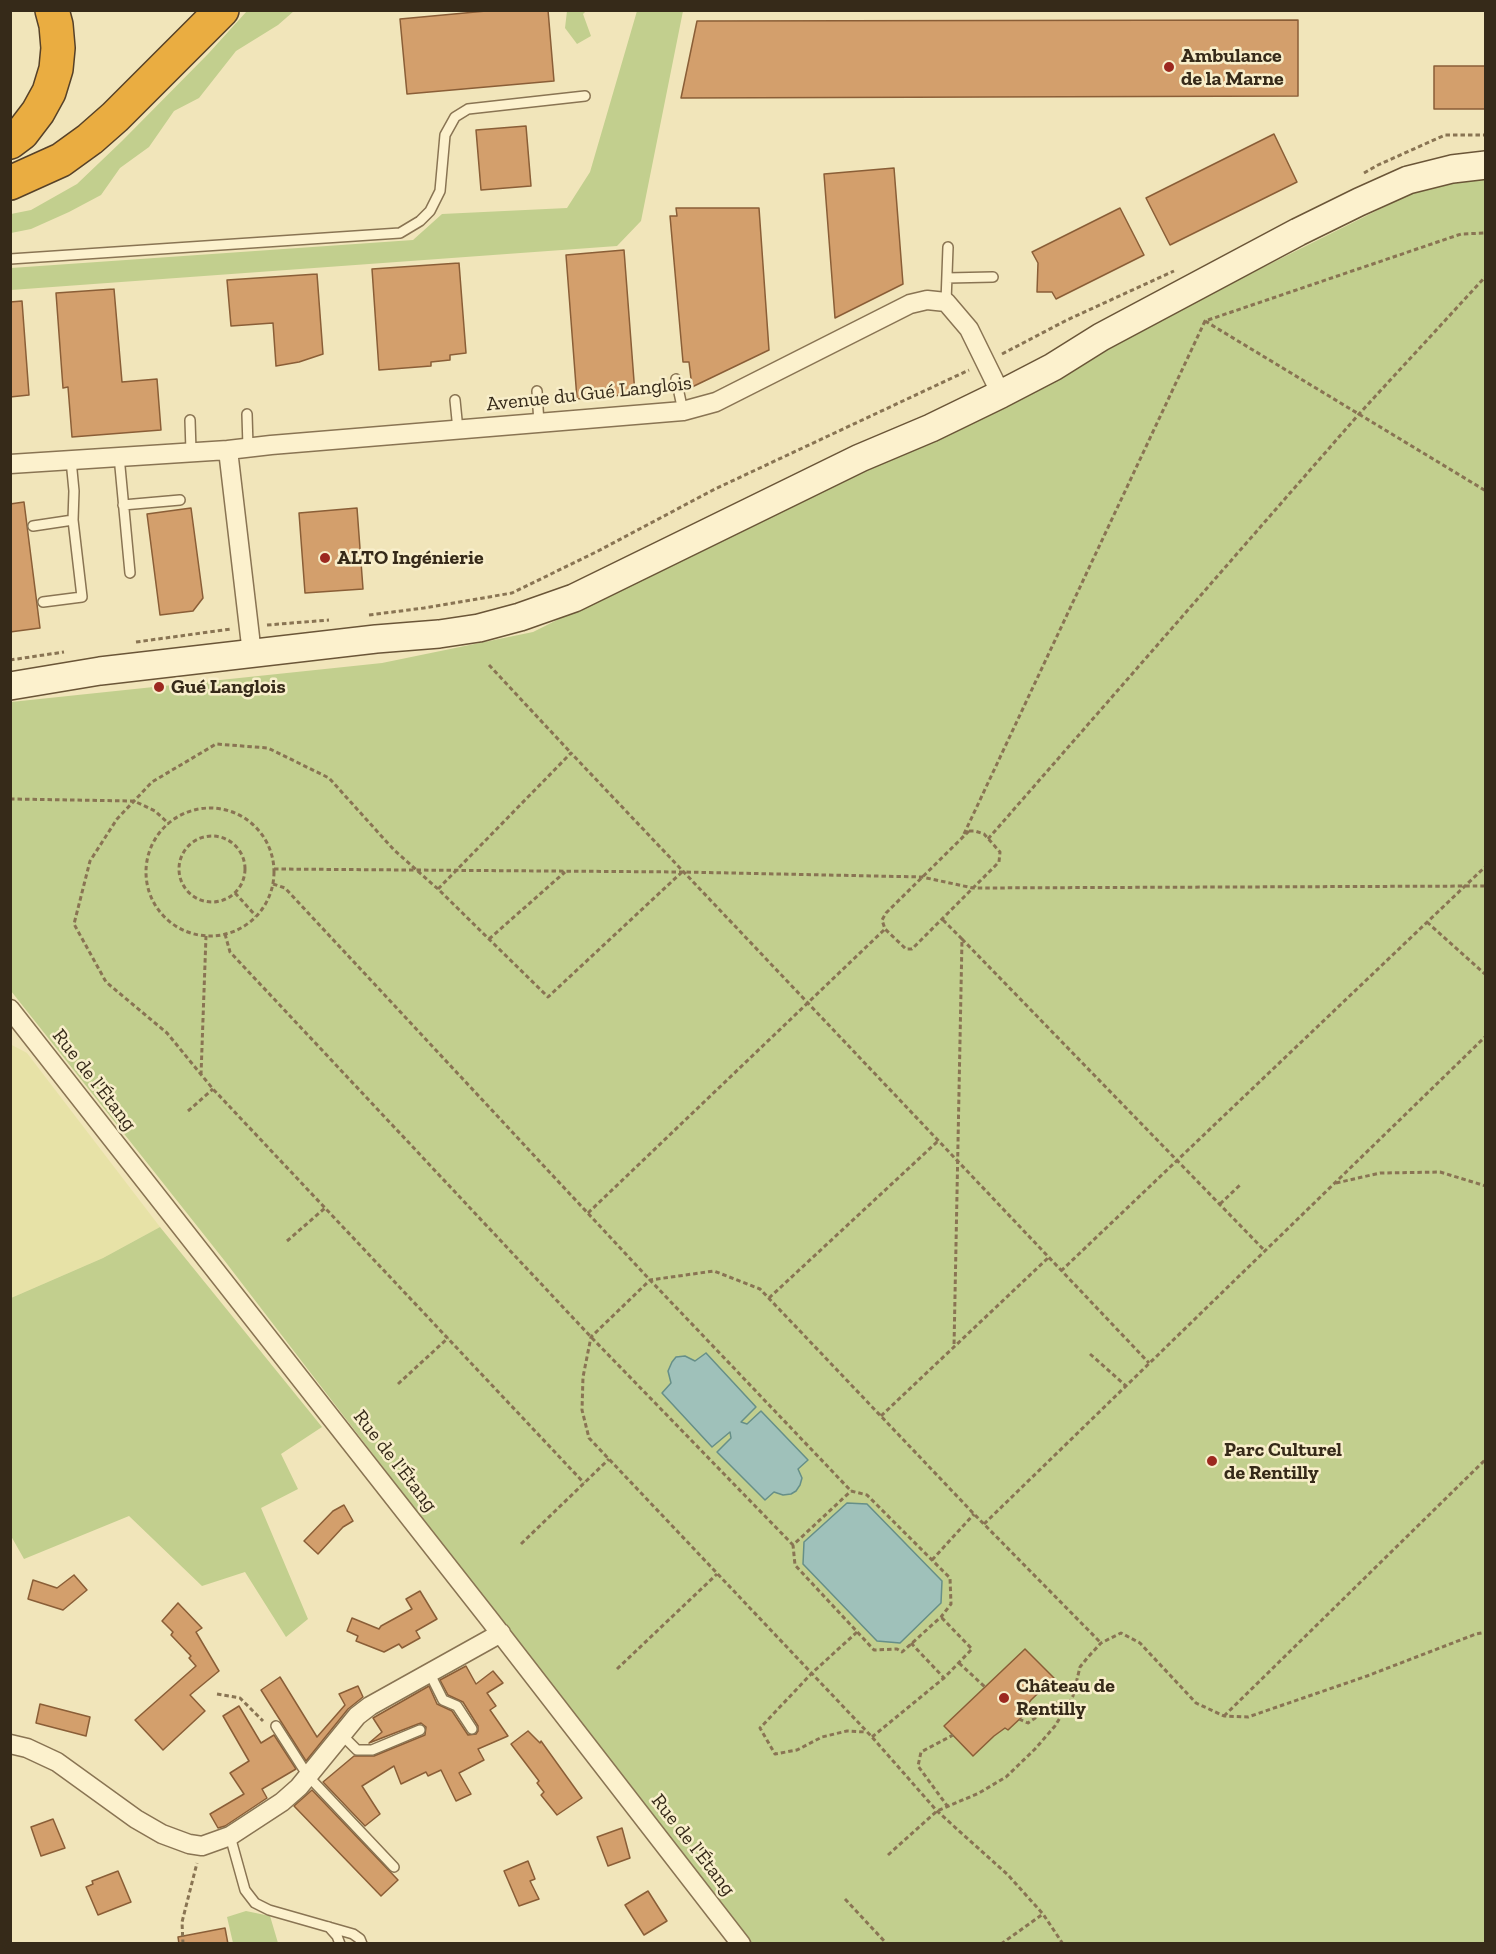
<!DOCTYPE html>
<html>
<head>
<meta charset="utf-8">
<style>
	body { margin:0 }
	#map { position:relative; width:1496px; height:1954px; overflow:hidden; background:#f1e5ba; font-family:"Zilla Slab",serif }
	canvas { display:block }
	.frame { position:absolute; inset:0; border:12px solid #362a19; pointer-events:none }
</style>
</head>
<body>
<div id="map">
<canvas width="1496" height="1954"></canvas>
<div class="frame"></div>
</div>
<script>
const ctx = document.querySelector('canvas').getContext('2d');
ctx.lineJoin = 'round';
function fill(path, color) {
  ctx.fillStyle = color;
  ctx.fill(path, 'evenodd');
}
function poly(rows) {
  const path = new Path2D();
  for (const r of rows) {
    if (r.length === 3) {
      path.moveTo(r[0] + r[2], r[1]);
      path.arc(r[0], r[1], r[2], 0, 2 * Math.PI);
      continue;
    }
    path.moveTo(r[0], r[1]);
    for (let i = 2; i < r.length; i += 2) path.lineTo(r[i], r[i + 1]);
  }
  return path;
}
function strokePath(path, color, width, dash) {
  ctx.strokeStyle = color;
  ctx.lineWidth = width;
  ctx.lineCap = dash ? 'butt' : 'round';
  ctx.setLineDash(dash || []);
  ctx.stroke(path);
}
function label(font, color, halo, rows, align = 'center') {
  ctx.font = font + ' "Zilla Slab",serif';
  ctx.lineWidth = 5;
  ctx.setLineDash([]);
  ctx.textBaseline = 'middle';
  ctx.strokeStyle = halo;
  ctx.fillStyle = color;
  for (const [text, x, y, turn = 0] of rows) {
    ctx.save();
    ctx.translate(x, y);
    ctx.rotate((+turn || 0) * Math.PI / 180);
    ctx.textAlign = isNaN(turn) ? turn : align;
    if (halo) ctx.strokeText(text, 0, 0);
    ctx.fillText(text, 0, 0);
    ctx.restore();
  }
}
const farmland = poly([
	[10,1044,27,1053,160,1227,103,1258,11,1298]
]);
const green = poly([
	[247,11,294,11,278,25,236,51,199,98,174,111,149,147,120,168,101,195,69,212,31,229,11,233,11,214,31,210,77,184,122,141,208,54],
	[567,11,586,11,583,14,591,36,577,44,565,28],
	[637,11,683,11,641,221,617,246,11,290,11,268,413,240,442,214,567,208,590,172],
	[1485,175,1485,1943,748,1943,224,1260,11,991,11,702,382,663,533,632,1422,188],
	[160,1227,322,1427,281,1454,298,1489,261,1508,308,1619,286,1637,245,1572,202,1586,129,1516,24,1559,11,1536,11,1298,103,1258],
	[246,1911,270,1916,278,1943,233,1943,227,1917]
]);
const water = poly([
	[706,1353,756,1407,741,1422,747,1424,761,1411,808,1460,798,1469,802,1478,800,1485,796,1491,791,1494,783,1495,774,1492,765,1500,717,1452,731,1438,730,1432,712,1447,662,1393,671,1383,668,1371,672,1362,676,1357,685,1356,695,1361,706,1353],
	[847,1503,867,1504,942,1581,941,1603,900,1643,877,1641,803,1564,804,1542,847,1503]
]);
const building = poly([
	[497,10,548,10,554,81,407,94,400,19,497,10],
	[1298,20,1298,96,681,98,697,21,1298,20],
	[1434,66,1485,66,1485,109,1434,109,1434,66],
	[526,126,531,186,481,190,476,130,526,126],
	[1274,134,1297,182,1170,245,1146,198,1274,134],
	[894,168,903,284,835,318,824,174,894,168],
	[676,208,759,208,769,350,692,387,689,362,683,362,670,216,677,216,676,208],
	[1120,208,1144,255,1056,299,1052,292,1037,292,1038,263,1032,252,1120,208],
	[624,250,635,394,577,399,566,255,624,250],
	[459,263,466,353,450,355,450,360,431,362,431,366,379,370,372,269,459,263],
	[317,274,323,354,299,362,276,366,273,323,231,326,227,280,317,274],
	[114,289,122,382,157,379,161,430,72,437,68,387,63,388,56,293,114,289],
	[22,301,29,395,10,397,10,302,22,301],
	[24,502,40,628,10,632,10,504,24,502],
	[191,508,203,598,193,611,160,615,147,514,191,508],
	[357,508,363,589,305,593,299,513,357,508],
	[344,1505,353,1521,343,1527,318,1554,304,1541,333,1511,344,1505],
	[74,1575,87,1590,63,1610,28,1599,33,1580,57,1588,74,1575],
	[420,1591,437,1619,416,1631,420,1638,402,1648,399,1644,384,1652,356,1641,358,1636,347,1631,352,1618,379,1629,381,1626,412,1609,406,1599,420,1591],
	[178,1603,202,1628,196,1632,219,1671,190,1695,205,1711,163,1750,135,1720,196,1666,189,1658,191,1656,171,1635,173,1632,162,1621,178,1603],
	[1025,1649,1054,1678,1031,1700,1023,1711,1025,1714,1008,1730,1005,1728,994,1736,973,1756,944,1726,1025,1649],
	[466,1666,476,1684,493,1671,503,1683,487,1693,496,1706,490,1710,508,1736,478,1749,484,1760,459,1773,471,1794,456,1801,441,1770,428,1776,426,1772,401,1784,394,1766,362,1786,380,1814,365,1826,323,1782,354,1756,374,1756,425,1735,426,1727,421,1723,418,1724,369,1743,382,1732,373,1718,429,1686,437,1704,452,1711,468,1735,476,1734,478,1731,478,1726,463,1702,448,1695,440,1680,466,1666],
	[280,1677,317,1737,345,1705,339,1694,358,1686,363,1697,348,1709,306,1761,261,1690,280,1677],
	[40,1704,90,1717,86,1736,36,1723,40,1704],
	[239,1706,261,1743,274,1735,296,1769,262,1789,267,1798,225,1826,218,1828,210,1814,244,1794,230,1773,249,1761,223,1716,239,1706],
	[528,1731,540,1743,541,1741,582,1798,557,1815,541,1795,544,1792,537,1783,539,1781,511,1744,528,1731],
	[312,1790,398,1880,381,1896,294,1806,312,1790],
	[53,1819,65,1848,41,1856,31,1827,53,1819],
	[622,1828,630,1858,608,1866,597,1837,622,1828],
	[528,1861,535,1879,530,1881,539,1899,519,1906,504,1871,528,1861],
	[118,1871,131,1902,98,1915,86,1887,93,1884,92,1881,118,1871],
	[648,1891,667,1921,644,1935,625,1905,648,1891],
	[225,1928,228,1944,179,1944,178,1937,225,1928]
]);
const path = poly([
	[1364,173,1378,165,1445,135,1486,135],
	[1205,321,1486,491],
	[1002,354,1067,320,1174,271],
	[369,615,424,608,512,593,598,551,715,489,969,370],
	[267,625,329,620],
	[136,642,231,629],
	[10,660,64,652],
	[489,665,571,753],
	[10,799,134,801,155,811,169,824],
	[210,872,64],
	[969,831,975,831,984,834,1000,852,999,862,912,949,906,949,885,929,882,920,886,913,969,831],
	[964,834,1205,321,1461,234,1486,233],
	[212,869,33],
	[988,839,1359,414,1486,276],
	[274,869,682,872,922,877,973,888,1486,886],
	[682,872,548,997,438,889,571,753,1149,1363],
	[273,884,285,888,650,1280,851,1491],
	[438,889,394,850,329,778,268,748,216,744,152,782,117,819,90,861,74,924,106,982,167,1033,213,1089,584,1483],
	[235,893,256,916],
	[943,920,962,939,954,1347],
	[1427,922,1486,975],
	[225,934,230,952,591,1337,793,1545],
	[489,939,565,872],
	[962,939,1265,1251],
	[201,1075,206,936],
	[188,1111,213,1089],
	[1336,1183,1380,1173,1440,1172,1486,1186],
	[1220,1204,1240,1185],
	[588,1213,885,929],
	[287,1241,325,1208],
	[1061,1271,1486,866],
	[769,1298,938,1141],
	[1090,1354,1126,1386],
	[398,1384,448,1338],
	[881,1416,1049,1257],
	[851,1491,867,1495,950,1578,951,1604,941,1617,902,1652,897,1649,874,1650,795,1565,793,1545,851,1491],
	[984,1524,1486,1036],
	[521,1544,609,1459],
	[932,1560,974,1514],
	[857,1632,812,1673,760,1728,775,1754,797,1750,822,1737,847,1731,866,1732],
	[911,1643,944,1678],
	[959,1663,985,1687],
	[617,1669,717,1574],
	[217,1694,240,1698,263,1721],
	[1224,1716,1486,1459],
	[1019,1719,1028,1723,1057,1703,1064,1710],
	[872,1737,944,1678,972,1649,941,1617],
	[948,1807,918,1766,921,1752,953,1735],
	[888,1855,937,1811,979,1793,1006,1777,1035,1749,1055,1726,1073,1696,1080,1667,1088,1657,1101,1643,1121,1633,1140,1643,1196,1703,1224,1716,1248,1717,1367,1676,1476,1634,1486,1632],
	[845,1899,887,1944],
	[183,1944,182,1922,197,1863],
	[1001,1944,1043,1914],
	[1063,1944,1043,1914,1008,1875,937,1811,872,1737,589,1438,582,1410,583,1377,591,1337,650,1280,714,1271,760,1289,974,1514,1101,1643]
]);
const lane = poly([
	[10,259,400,233,420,221,430,211,440,191,445,135,455,117,468,109,585,96],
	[947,278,993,277],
	[946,302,948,247],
	[676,379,683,411],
	[537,391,539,424],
	[455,400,458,430],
	[247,414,248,447],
	[190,420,191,451],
	[119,456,130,573],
	[123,505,180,500],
	[33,526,73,520],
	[43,602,82,597,73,520,74,491,71,460],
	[429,1672,443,1700,457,1706,472,1729],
	[276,1726,308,1776,394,1867],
	[341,1734,357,1750,372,1750,420,1730],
	[230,1836,245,1890,255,1903,269,1910,353,1934,360,1939,362,1944],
	[329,1927,337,1936,340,1944]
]);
const street = poly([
	[228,450,252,654],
	[10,464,228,450,271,445,683,411,716,402,910,304,927,300,946,302,969,329,995,382],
	[10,1009,490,1620,741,1944],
	[10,1744,27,1748,57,1762,136,1819,162,1834,189,1844,202,1846,230,1836,282,1802,299,1787,357,1716,370,1706,501,1633]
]);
const secondary = poly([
	[10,686,100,671,376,639,439,634,479,628,520,617,574,598,860,458,931,428,1001,394,1053,367,1101,337,1298,232,1359,202,1408,180,1452,169,1486,165]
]);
const highway = poly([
	[10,142,22,133,38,112,49,92,56,69,58,48,56,25,52,10],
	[10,183,61,160,90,139,115,117,222,10]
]);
const markers = [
	[1169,67,6,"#9c281f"],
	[325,558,6,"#9c281f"],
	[159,687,6,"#9c281f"],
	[1212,1461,6,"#9c281f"],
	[1004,1698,6,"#9c281f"]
];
const poiNames = [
	["Ambulance",1181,56],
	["de la Marne",1181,79],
	["ALTO Ingénierie",337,558],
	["Gué Langlois",171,687],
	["Parc Culturel",1224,1450],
	["de Rentilly",1224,1473],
	["Château de",1016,1686],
	["Rentilly",1016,1709]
];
const streetNames = [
	["Avenue du Gué Langlois",589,394,-6],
	["Rue de l'Étang",94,1080,52],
	["Rue de l'Étang",395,1461,52],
	["Rue de l'Étang",693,1845,52]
];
fill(farmland, '#e7e2a7');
fill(green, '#c2cf8e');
fill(water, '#9fc1ba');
strokePath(water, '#668f88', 1.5);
fill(building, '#d39f6c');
strokePath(building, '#8a5e37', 1.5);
strokePath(lane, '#897453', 12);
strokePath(street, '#897453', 21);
strokePath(secondary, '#6a5537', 30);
strokePath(highway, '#564128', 36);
strokePath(path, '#897453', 3, [4.5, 3]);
strokePath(lane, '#fcf1cd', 9);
strokePath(street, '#fcf1cd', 18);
strokePath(secondary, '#fcf1cd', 27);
strokePath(highway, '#eaad41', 33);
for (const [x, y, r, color] of markers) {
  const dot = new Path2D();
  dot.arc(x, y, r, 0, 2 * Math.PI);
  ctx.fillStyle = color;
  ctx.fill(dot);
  strokePath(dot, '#f8eeca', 2);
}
label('bold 20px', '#362a19', '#f8eeca', poiNames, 'left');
label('20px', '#362a19', '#f8eeca', streetNames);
</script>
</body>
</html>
